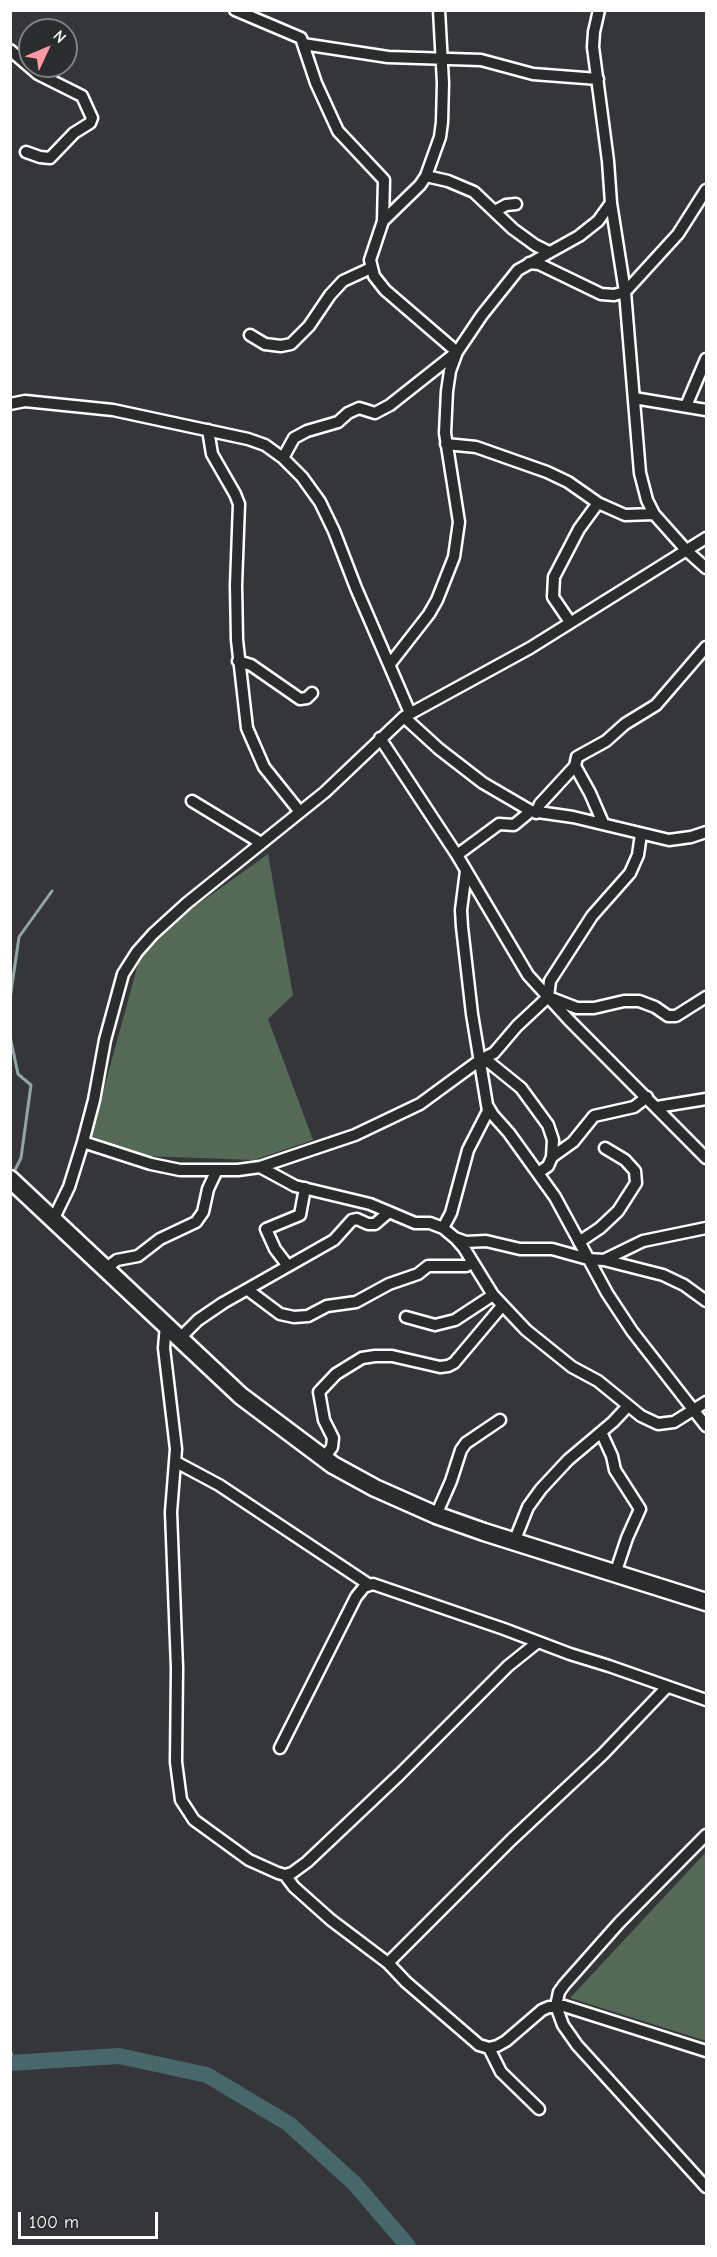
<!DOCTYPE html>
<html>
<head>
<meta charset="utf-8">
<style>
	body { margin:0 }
	#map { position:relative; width:717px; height:2257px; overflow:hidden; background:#35363a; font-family:"Comic Neue",sans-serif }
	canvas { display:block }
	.frame { position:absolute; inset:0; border:12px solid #fff; pointer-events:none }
	.north { position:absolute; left:18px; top:18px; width:60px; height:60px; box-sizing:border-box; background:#2a2d2e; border:2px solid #7f8182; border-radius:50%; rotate:46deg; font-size:16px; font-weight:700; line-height:24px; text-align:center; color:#fff }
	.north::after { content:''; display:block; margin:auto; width:21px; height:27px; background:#ff9aa2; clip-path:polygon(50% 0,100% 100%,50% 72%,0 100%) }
	.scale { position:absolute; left:18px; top:2212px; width:140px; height:27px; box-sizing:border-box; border:3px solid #fff; border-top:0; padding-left:8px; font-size:18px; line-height:21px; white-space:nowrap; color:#fff; -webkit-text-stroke:4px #2a2d2e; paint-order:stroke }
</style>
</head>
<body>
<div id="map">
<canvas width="717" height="2257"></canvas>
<div class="frame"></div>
<div class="north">N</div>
<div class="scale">100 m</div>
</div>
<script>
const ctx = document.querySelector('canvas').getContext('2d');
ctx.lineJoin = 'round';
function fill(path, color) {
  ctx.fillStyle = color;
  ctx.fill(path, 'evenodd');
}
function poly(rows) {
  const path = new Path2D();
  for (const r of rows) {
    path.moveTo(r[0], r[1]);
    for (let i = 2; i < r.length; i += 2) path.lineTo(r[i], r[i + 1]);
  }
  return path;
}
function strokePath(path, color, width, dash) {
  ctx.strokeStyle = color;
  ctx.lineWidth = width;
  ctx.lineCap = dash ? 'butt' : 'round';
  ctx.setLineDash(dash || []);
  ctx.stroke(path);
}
const green = poly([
	[268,854,293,995,268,1019,313,1140,254,1160,144,1156,91,1136,141,953,187,912],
	[706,1852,706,2041,570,1998]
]);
const stream = poly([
	[10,999,19,937,52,891],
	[10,1036,18,1074,31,1085,21,1158,15,1170],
	[10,2050,14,2062]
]);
const river = poly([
	[10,2063,119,2056,207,2075,289,2124,354,2183,408,2246]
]);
const minor = poly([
	[235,10,301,38,316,83,338,131,384,180,383,221,370,260,374,276,385,290,457,352,390,405,375,413,359,408,348,413,338,422,307,431,294,438,283,458],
	[599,10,594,32,593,47,608,161,611,203,625,292,640,473,647,500,654,514,687,551,706,568],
	[303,44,388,57,481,60,533,74,598,79],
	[10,50,38,74,82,96,92,118,90,123,74,133,50,158,40,157,26,152],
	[426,176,448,181,474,192,513,229,535,245,549,252],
	[495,211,506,205,516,204],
	[383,221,420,185,426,176,440,137,442,122,443,83,439,10],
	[529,263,539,264,601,294,614,295,625,292,678,234,706,190],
	[250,335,265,344,281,346,291,344,309,326,330,295,343,281,371,268],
	[634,398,706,410],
	[10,404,25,401,113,410,248,439,265,445,283,458,302,477,320,502,334,531,356,588,410,713],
	[686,406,706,359],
	[208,430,212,454,235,494,239,504,236,585,237,640,247,728,264,767,300,812],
	[446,444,476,447,547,472,568,482,598,503,625,515,654,514],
	[570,622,553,597,554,577,579,529,598,503],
	[238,661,251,665,300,699,307,698,312,693],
	[390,664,429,614,437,600,454,557,459,522,445,433,447,391,450,371,457,352,482,315,518,270,579,236,598,221,611,203],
	[404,717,439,749,483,783,531,811,573,817,669,840,691,837,706,832],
	[380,738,457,855,528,975,569,1020,706,1158],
	[192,801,261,843],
	[536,813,540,804,575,766],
	[603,823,590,793,575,766,577,757,606,741,625,724,656,705,706,647],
	[457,855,499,824,514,825,531,811],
	[551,998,577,1008,594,1008,624,1001,639,1001,655,1007,668,1016,676,1016,706,997],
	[480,1060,490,1063,521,1088,548,1125,553,1140,552,1157,548,1166,538,1173],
	[487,1105,493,1115,509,1133,555,1197,607,1293,632,1331,706,1426],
	[657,1107,706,1099],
	[83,1142,151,1164,180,1170,238,1170,260,1167,355,1135,420,1104,480,1060,494,1053,517,1026,548,997,550,981,592,916,630,873,638,855,641,834],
	[552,1157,573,1142,594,1116,634,1107,647,1097],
	[260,1167,295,1186,370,1204,415,1223,430,1223,443,1228,455,1238,466,1242,486,1241,520,1249,552,1249,588,1259,604,1260,643,1241,706,1228],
	[53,1220,69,1187,83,1142,94,1100,105,1040,123,974,137,952,153,934,187,903,325,792,404,717,530,648,706,538],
	[443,1228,451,1213,468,1150,488,1111,472,1014,462,927,461,910,466,871],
	[457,1240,464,1248,493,1295,526,1330,572,1367,598,1381,641,1416,658,1424,674,1422,706,1402],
	[579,1242,600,1228,618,1211,636,1183,635,1171,625,1160,605,1148],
	[604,1260,663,1275,684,1285,706,1301],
	[288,1266,275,1249,266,1229,300,1215,305,1188],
	[105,1269,117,1260,138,1256,160,1239,196,1222,203,1212,208,1189,217,1170],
	[248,1290,280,1314,294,1317,308,1316,327,1306,356,1302,389,1284,418,1274,428,1266,466,1266,472,1263],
	[406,1317,435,1325,455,1320,493,1295],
	[166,1325,164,1348,176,1449,171,1512,177,1668,176,1762,181,1800,194,1820,249,1860,278,1873,285,1875,292,1873,307,1862,399,1775,508,1666,538,1642],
	[180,1338,198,1320,223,1303,334,1240,352,1220,357,1219,368,1224,375,1224,389,1212],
	[601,1432,612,1456,615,1470,640,1509,627,1538,615,1574],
	[324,1458,332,1447,333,1438,324,1420,319,1392,336,1374,362,1358,375,1356,392,1356,440,1367,448,1366,454,1363,502,1306],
	[176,1462,219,1485,368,1584],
	[436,1515,451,1481,461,1450,466,1443,500,1420],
	[514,1542,528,1507,541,1489,568,1460,613,1422,628,1406],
	[280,1748,356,1597,364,1587,373,1584,504,1629,570,1654,609,1666,706,1700],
	[706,1835,619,1923,564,1985,559,1992,556,2006,563,2025,577,2045,706,2187],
	[285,1875,294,1887,331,1920,388,1963,406,1982,479,2045,489,2048,497,2046,506,2041,542,2010,549,2007,564,2006,706,2051],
	[388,1963,511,1840,603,1754,667,1687],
	[489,2048,501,2072,539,2109]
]);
const secondary = poly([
	[10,1179,241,1396,333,1465,375,1488,436,1515,484,1532,706,1602]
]);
fill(green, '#546a56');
strokePath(stream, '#91a4a6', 3);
strokePath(river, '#48676b', 16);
strokePath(minor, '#fff', 15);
strokePath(secondary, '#fff', 21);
strokePath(minor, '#2a2d2e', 10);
strokePath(secondary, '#2a2d2e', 16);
</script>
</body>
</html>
